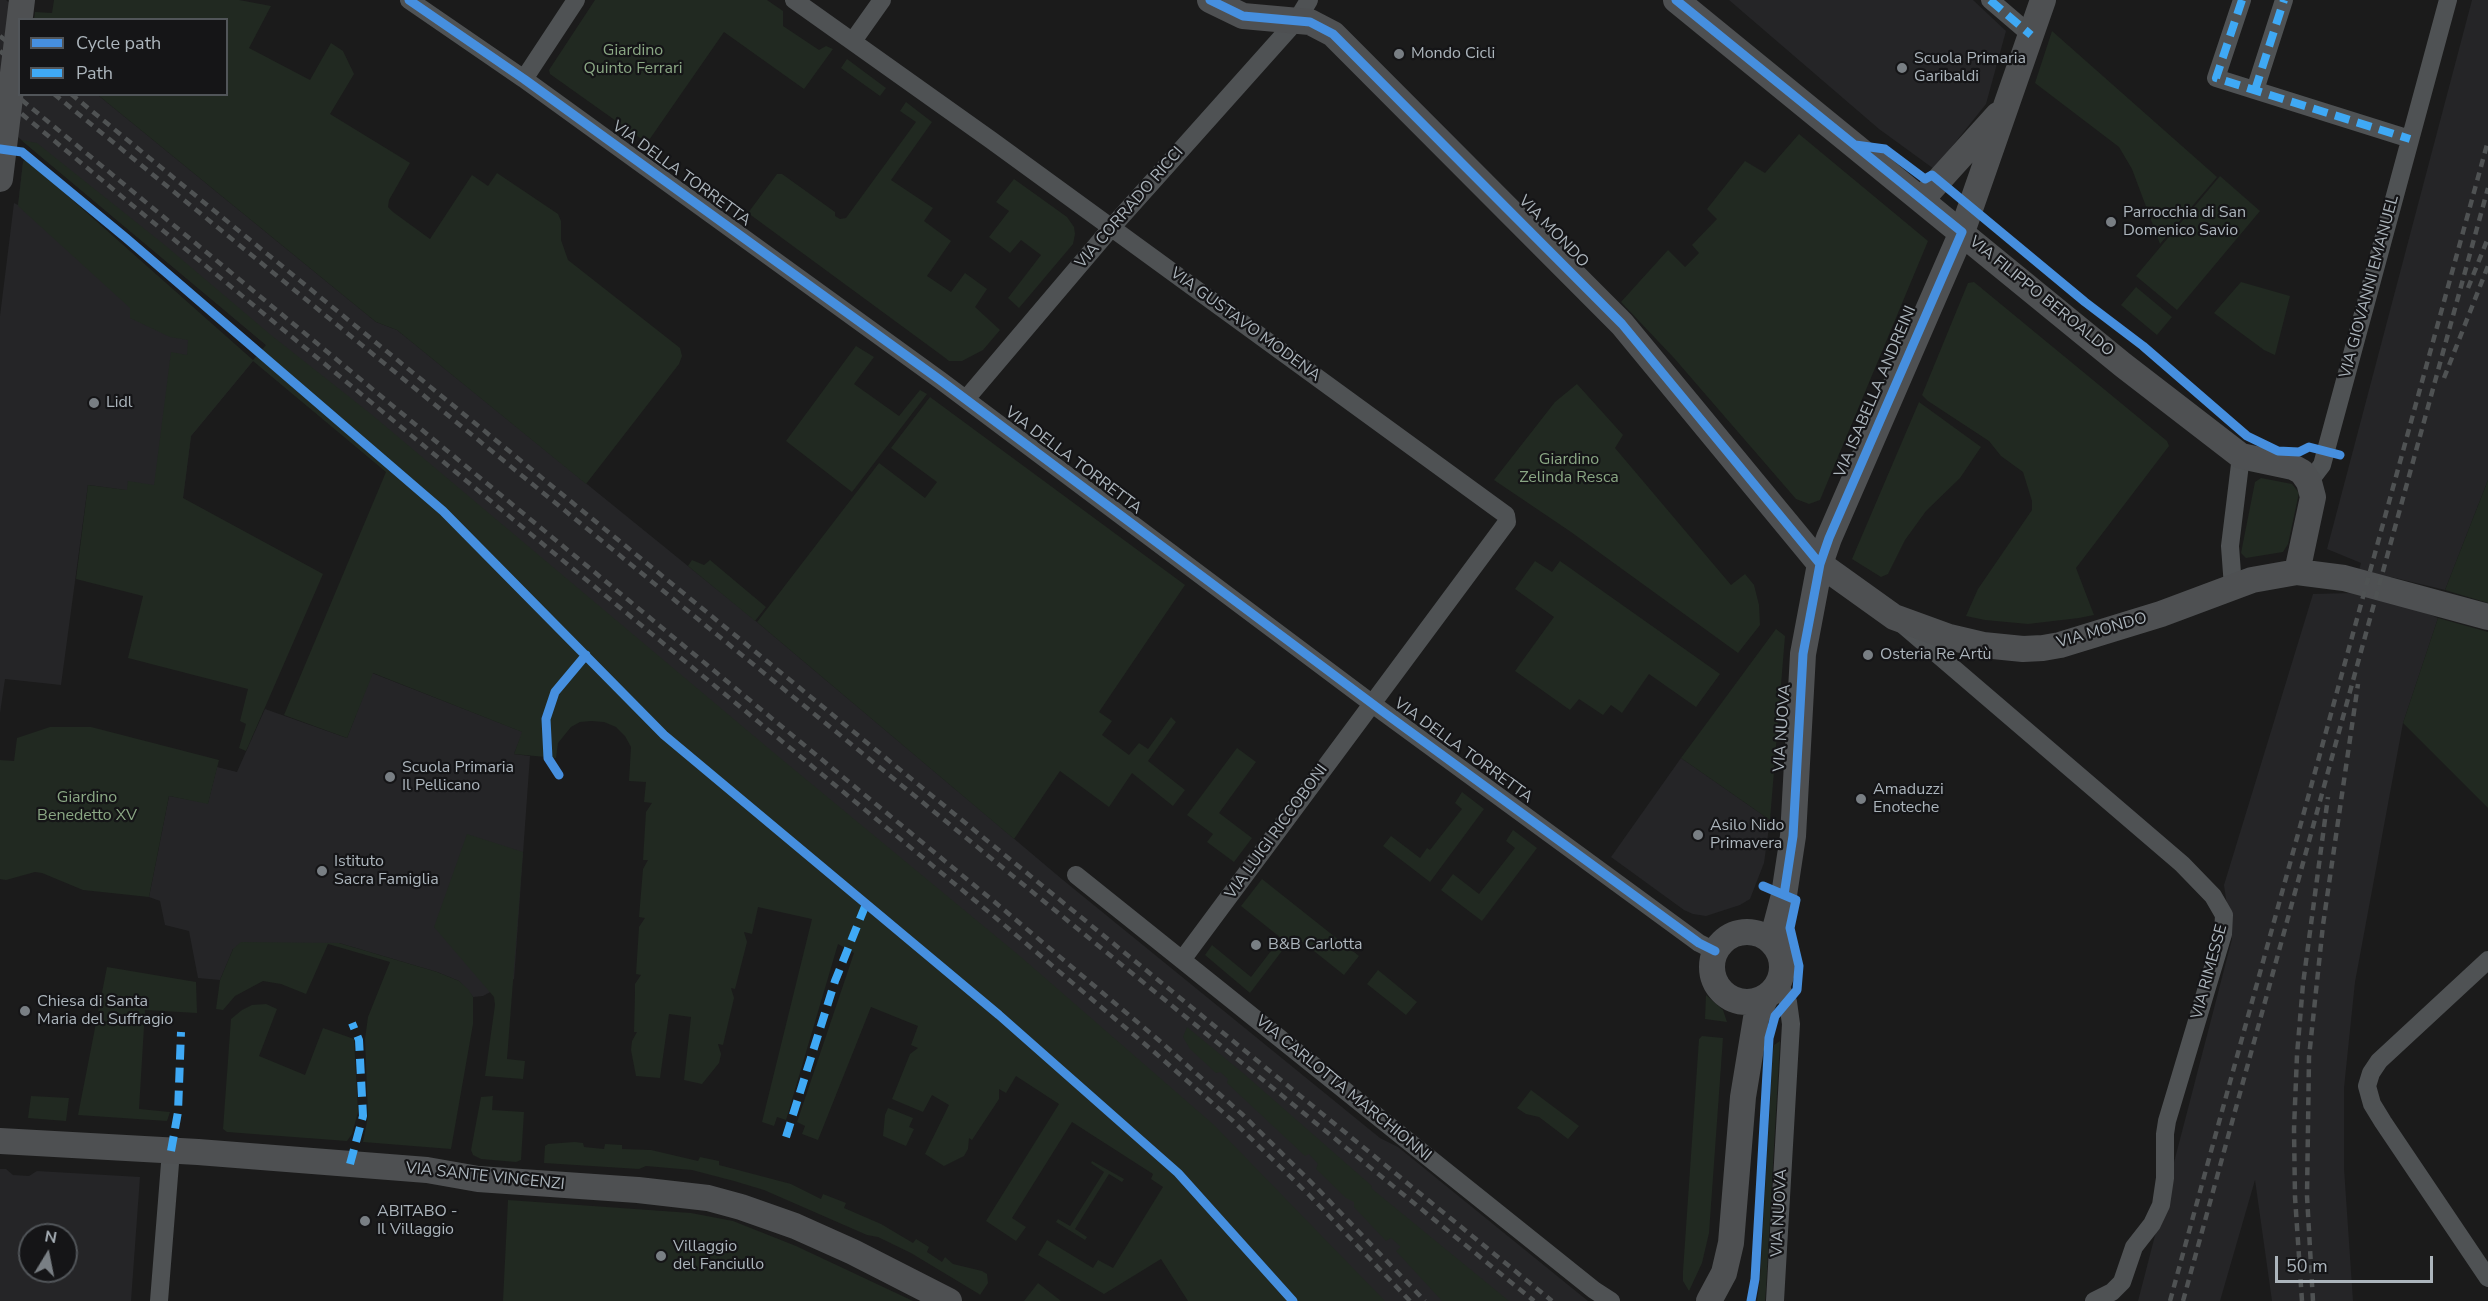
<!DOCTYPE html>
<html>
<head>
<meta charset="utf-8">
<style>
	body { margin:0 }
	#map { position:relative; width:2488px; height:1301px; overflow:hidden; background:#1b1b1b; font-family:"Nunito Sans",sans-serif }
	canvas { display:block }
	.legend { position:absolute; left:18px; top:18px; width:210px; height:78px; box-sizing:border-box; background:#151517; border:2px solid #515559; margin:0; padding:8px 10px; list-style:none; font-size:18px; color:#acb5bc }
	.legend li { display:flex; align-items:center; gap:12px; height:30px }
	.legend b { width:30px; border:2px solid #515559 }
	.north { position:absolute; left:18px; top:1223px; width:60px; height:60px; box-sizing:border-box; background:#151517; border:2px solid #515559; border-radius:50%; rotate:10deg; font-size:16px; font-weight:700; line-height:24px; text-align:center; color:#acb5bc }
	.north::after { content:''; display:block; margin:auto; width:21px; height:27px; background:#797f84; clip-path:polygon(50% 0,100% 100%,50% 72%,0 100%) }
	.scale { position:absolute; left:2275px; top:1256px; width:158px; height:27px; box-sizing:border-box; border:3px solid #acb5bc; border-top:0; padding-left:8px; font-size:18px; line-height:21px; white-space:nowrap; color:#acb5bc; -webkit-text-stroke:4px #151517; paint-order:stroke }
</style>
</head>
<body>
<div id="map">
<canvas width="2488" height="1301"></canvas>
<ul class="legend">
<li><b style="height:8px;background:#468fdf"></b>Cycle path</li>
<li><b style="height:8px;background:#3fa9f5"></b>Path</li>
</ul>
<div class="north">N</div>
<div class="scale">50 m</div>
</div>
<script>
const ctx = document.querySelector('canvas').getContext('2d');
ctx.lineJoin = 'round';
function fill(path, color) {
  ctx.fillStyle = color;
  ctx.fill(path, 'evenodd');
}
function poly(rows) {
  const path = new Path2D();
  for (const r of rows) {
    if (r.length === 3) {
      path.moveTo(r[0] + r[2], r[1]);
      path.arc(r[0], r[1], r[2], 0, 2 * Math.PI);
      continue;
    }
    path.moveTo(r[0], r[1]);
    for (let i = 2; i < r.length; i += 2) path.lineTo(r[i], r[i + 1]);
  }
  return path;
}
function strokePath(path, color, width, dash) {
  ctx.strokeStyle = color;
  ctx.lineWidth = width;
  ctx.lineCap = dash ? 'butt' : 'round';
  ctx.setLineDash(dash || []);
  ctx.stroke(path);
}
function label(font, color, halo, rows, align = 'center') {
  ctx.font = font + ' "Nunito Sans",sans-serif';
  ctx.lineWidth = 4.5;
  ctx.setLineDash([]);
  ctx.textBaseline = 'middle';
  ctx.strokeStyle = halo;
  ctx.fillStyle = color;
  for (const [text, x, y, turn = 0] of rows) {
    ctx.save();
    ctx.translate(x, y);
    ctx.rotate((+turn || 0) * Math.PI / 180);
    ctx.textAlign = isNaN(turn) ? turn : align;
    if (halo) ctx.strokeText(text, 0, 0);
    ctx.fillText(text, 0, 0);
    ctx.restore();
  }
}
const built = poly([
	[0,0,6,0,29,19,20,94,98,95,376,322,397,330,757,622,1063,880,1380,1138,1398,1147,1588,1301,1362,1301,266,345,0,122],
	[1729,0,1973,0,2006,31,1986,104,1934,169,1879,129],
	[2472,0,2488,0,2488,480,2445,590,2391,577,2386,596,2438,618,2403,723,2355,982,2344,1088,2344,1168,2353,1301,2272,1301,2255,1180,2220,1301,2138,1301,2232,939,2224,885,2313,594,2353,593,2361,563,2327,549],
	[26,159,253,361,191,436,183,498,88,485,61,685,5,679,0,713,0,316,14,203,18,205,23,162],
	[372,673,523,732,514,754,530,756,514,979,483,996,473,997,459,981,437,972,339,943,233,949,220,980,198,978,189,931,165,925,160,901,149,897,169,796,208,803,217,767,237,772,265,709,347,738],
	[1681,758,1770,820,1764,863,1750,899,1740,905,1706,916,1693,914,1684,910,1611,857],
	[0,1169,6,1169,13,1175,29,1176,37,1171,140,1177,131,1301,0,1301],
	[30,1235,66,1235,66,1271,30,1271]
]);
const green = poly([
	[54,0,239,0,271,6,249,48,310,80,331,43,343,51,354,74,330,114,410,163,389,200,388,207,393,212,430,239,472,175,488,186,497,173,558,214,561,221,561,240,568,260,680,348,682,356,679,364,586,484,397,330,376,322,98,95,226,94,226,20,34,19,35,12,52,13],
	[595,0,767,0,783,11,783,26,819,50,826,46,833,49,804,89,724,32,647,143,550,74,549,70],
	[2052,31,2217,177,2160,244,2132,169,2119,147,2035,83],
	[847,59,886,88,880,96,841,68],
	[906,102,932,122,891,180,933,208,924,221,951,241,927,276,951,292,965,273,987,289,975,307,1000,330,983,350,962,361,949,361,944,357,748,213,777,174,782,174,835,212,835,216,840,219,846,218,916,122,900,111],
	[1799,134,1928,241,1820,500,1809,504,1796,499,1674,358,1621,302,1668,250,1685,267,1699,253,1692,245,1717,219,1707,209,1745,161,1765,173],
	[21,140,37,143,166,246,271,335,371,414,773,752,1021,957,1214,1125,1385,1301,1188,1301,1161,1259,1104,1294,1038,1255,1047,1240,1093,1268,1098,1260,1113,1268,1163,1187,1151,1179,1153,1174,1072,1122,1012,1218,1026,1227,1016,1241,986,1221,1059,1104,1016,1076,1006,1093,999,1089,999,1099,972,1140,969,1138,968,1149,964,1156,944,1166,925,1154,949,1105,932,1095,923,1112,892,1099,910,1054,918,1048,911,1045,918,1026,871,1007,818,1140,802,1134,805,1126,797,1122,854,953,838,944,786,1120,777,1117,774,1126,762,1122,812,919,758,907,752,934,744,932,747,942,735,989,731,988,734,998,723,1045,718,1044,721,1054,719,1063,702,1084,684,1080,691,1017,669,1014,660,1078,636,1076,631,1050,632,1041,637,1032,634,1032,635,992,635,984,641,975,636,974,639,927,645,918,639,917,643,869,648,860,643,860,646,812,652,803,644,802,646,782,629,781,631,747,625,736,616,727,604,722,591,721,580,722,571,727,558,743,556,758,514,754,522,732,373,673,347,738,284,715,386,472,253,361,191,436,183,498,323,574,246,751,239,748,246,724,240,721,248,689,128,658,143,596,76,579,88,485,127,490,128,481,154,485,171,352,187,355,188,340,170,337,130,318,130,308,18,206,23,162,26,159,253,360,266,345],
	[2220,176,2260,211,2177,310,2136,276],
	[1014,179,1067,217,1074,227,1075,234,1073,244,1019,308,1008,298,1041,255,1021,240,1010,253,989,237,1009,211,996,202],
	[1974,282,2167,441,2169,446,2076,568,2094,615,2079,618,2028,624,1985,620,1966,616,1978,589,2032,510,2032,501,2023,472,2001,456,1989,441,1928,401,1922,395,1968,283],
	[2241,282,2290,296,2275,355,2264,350,2214,313],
	[2136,287,2172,317,2157,335,2121,305],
	[856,346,874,357,854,384,899,416,920,390,927,394,852,492,786,441],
	[1577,384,1623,435,1615,448,1731,585,1745,574,1754,585,1759,605,1760,625,1738,653,1571,532,1494,480,1555,402],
	[930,397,1185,585,1099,712,1112,721,1102,735,1129,755,1139,743,1148,749,1171,717,1176,722,1148,761,1185,790,1173,806,1132,773,1109,807,1060,771,1014,839,757,622,879,463,925,498,937,482,891,448],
	[1919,402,1981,447,1960,478,1926,511,1905,540,1888,574,1881,577,1852,559],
	[2261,478,2292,484,2299,493,2288,544,2283,552,2246,558,2241,553,2255,482],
	[2488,480,2488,603,2445,590],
	[692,560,704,565,710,560,766,607,755,621,688,566],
	[1535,561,1552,572,1560,561,1720,674,1696,707,1649,674,1622,713,1611,705,1603,715,1579,699,1570,710,1515,671,1554,617,1515,589],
	[2438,618,2488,632,2488,808,2403,723],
	[1776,629,1785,636,1770,820,1681,758],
	[50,727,91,727,219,760,208,804,169,796,149,897,83,890,42,873,35,872,6,880,0,879,0,760,14,761,17,738],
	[1237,748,1256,762,1219,813,1252,838,1234,862,1207,842,1213,834,1187,815],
	[1462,792,1484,809,1430,882,1383,846,1391,836,1420,858,1427,848,1430,850,1462,809,1455,803],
	[1513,830,1537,848,1482,921,1441,890,1453,874,1479,894,1515,848,1506,841],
	[467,834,523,852,507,1059,525,1061,523,1079,485,1076,495,1005,494,997,434,927],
	[1262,879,1359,956,1344,975,1294,935,1250,993,1205,955,1212,945,1251,977,1281,938,1241,906],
	[241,942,339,943,437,972,459,981,468,989,473,997,473,1024,451,1149,363,1142,368,1116,365,1039,368,1017,390,962,328,944,306,994,281,984,263,981,235,996,223,1010,216,1009,220,980,233,949],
	[107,967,196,982,197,1013,145,1010,139,1109,170,1112,167,1121,78,1115],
	[1378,970,1417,1002,1406,1015,1367,984],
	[1706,995,1723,1010,1727,1022,1705,1019],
	[266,1004,277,1009,259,1056,305,1075,323,1028,354,1039,358,1112,352,1134,347,1141,227,1132,223,1129,231,1019,242,1010,252,1005],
	[1187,1027,1243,1073,1372,1186,1371,1188,1509,1301,1442,1301,1396,1251,1401,1247,1391,1238,1386,1241,1354,1207,1354,1202,1346,1198,1316,1169,1318,1164,1309,1154,1305,1156,1227,1083,1228,1079,1220,1072,1216,1073,1190,1049,1183,1037],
	[1702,1036,1723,1038,1709,1233,1702,1263,1689,1291,1683,1281,1683,1271,1699,1039],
	[1780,1041,1766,1288,1765,1301,1757,1301,1760,1279,1773,1051,1774,1045],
	[1531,1090,1579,1126,1568,1139,1539,1117,1526,1114,1517,1108],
	[31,1096,69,1098,66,1121,28,1118],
	[493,1096,492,1110,524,1112,521,1160,516,1162,481,1159,473,1155,471,1150,481,1097],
	[888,1108,913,1118,909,1127,914,1129,906,1146,883,1136,885,1115],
	[575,1142,583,1143,584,1147,604,1149,605,1144,622,1145,622,1149,651,1150,698,1161,700,1157,719,1161,719,1165,791,1184,821,1199,823,1194,846,1203,844,1208,881,1224,913,1243,916,1239,929,1247,927,1252,942,1262,945,1257,953,1264,982,1271,987,1274,988,1283,980,1295,979,1294,911,1253,878,1237,867,1235,764,1190,734,1181,692,1170,646,1166,639,1169,544,1163,545,1146,548,1144],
	[1092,1161,1124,1179,1122,1182,1109,1174,1075,1229,1087,1237,1085,1240,1056,1222,1058,1219,1070,1226,1104,1172,1091,1163],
	[508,1200,691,1213,733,1221,796,1246,913,1301,503,1301],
	[1038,1283,1061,1301,1024,1301]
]);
const street = poly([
	[409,0,524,79,940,380,1382,711,1699,943,1715,951],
	[794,0,991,140,1506,515,1507,522,1182,960],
	[1990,0,2031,35],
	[2242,0,2216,78,2410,139],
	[853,41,882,0],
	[524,79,576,0],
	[2255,90,2284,0],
	[966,399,1112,227,1297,20,1309,0],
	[2309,482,2322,465,2448,0],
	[2233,587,2230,546,2241,456],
	[1902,624,2182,864,2213,896,2224,915,2223,934,2167,1121,2165,1134,2165,1178,2161,1205,2152,1224,2134,1247,2122,1282,2112,1292,2094,1301],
	[1076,875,1594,1290,1611,1301],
	[2488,960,2379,1061,2371,1073,2367,1086,2372,1104,2383,1122,2488,1278],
	[159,1301,171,1151],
	[1775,1301,1791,1024,1788,1002,1779,984]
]);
const secondary = poly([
	[1210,0,1243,16,1310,22,1333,34,1622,324,1820,564,1894,617,1949,637,1983,645,2023,649,2043,648,2060,645,2161,614,2252,580,2297,572,2344,578,2488,617],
	[1676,0,2123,365,2241,456,2293,467,2302,472,2309,482,2313,497,2297,572],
	[1922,199,1998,115],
	[1747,967,35],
	[1777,947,1775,929,1784,895,1793,836,1803,654,1820,564,1829,538,1962,232,2043,0],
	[0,1141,198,1152,427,1170,478,1179,638,1190,708,1198,741,1207,795,1226,853,1252,949,1301],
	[1709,1301,1724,1273,1731,1243,1743,1097,1756,1018,1766,997]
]);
const rail = poly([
	[0,36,20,52],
	[0,51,20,67],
	[0,82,997,904,1161,1042,1243,1115,1317,1188,1425,1301],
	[54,94,1534,1301],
	[71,94,1552,1301],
	[0,96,990,913,1153,1051,1233,1121,1309,1195,1410,1301],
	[2468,288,2488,238],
	[2444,378,2488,266],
	[2170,1301,2488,141],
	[2183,1301,2488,188],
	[2302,1301,2295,1197,2294,1129,2297,1055,2303,984,2328,797],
	[2313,1301,2307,1196,2309,1057,2323,925,2358,684]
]);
const secondaryBridge = poly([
	[0,179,22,0]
]);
const quiet = poly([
	[1990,0,2031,35],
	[2242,0,2216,78,2410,139],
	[2255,90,2284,0],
	[786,1137,835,981,866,904],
	[171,1151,178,1112,181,1032],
	[350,1164,363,1116,359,1040,352,1023]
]);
const cycleway = poly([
	[409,0,524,79,940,380,1382,711,1699,943,1715,951],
	[1210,0,1243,16,1310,22,1333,34,1622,324,1820,564],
	[1676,0,1962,232,1829,538,1820,564,1803,654,1793,836,1784,895],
	[1855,145,1885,149,1925,179,1932,175,2085,302,2143,346,2247,436,2278,451,2299,452,2309,447,2340,455],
	[0,149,22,152,126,238,443,511,664,735,999,1015,1178,1173,1293,1301],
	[559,775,548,758,546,719,555,692,586,655],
	[1751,1301,1755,1279,1769,1038,1775,1016,1797,990,1799,966,1790,928,1796,900,1763,886]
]);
const markers = [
	[1399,54,6,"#797f84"],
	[1902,68,6,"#797f84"],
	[2111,222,6,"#797f84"],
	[94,403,6,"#797f84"],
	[1868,655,6,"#797f84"],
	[390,777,6,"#797f84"],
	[1861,799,6,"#797f84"],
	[1698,835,6,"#797f84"],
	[322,871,6,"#797f84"],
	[1256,945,6,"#797f84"],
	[25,1011,6,"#797f84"],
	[365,1221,6,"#797f84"],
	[661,1256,6,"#797f84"]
];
const parkNames = [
	["Giardino",633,51],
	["Quinto Ferrari",633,69],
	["Giardino",1569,460],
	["Zelinda Resca",1569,478],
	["Giardino",87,798],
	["Benedetto XV",87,816]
];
const poiNames = [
	["Mondo Cicli",1411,54],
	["Scuola Primaria",1914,59],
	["Garibaldi",1914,77],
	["Parrocchia di San",2123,213],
	["Domenico Savio",2123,231],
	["Lidl",106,403],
	["Osteria Re Artù",1880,655],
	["Scuola Primaria",402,768],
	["Il Pellicano",402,786],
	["Amaduzzi",1873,790],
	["Enoteche",1873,808],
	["Asilo Nido",1710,826],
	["Primavera",1710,844],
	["Istituto",334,862],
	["Sacra Famiglia",334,880],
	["B&B Carlotta",1268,945],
	["Chiesa di Santa",37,1002],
	["Maria del Suffragio",37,1020],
	["ABITABO -",377,1212],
	["Il Villaggio",377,1230],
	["Villaggio",673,1247],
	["del Fanciullo",673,1265]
];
const streetNames = [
	["VIA DELLA TORRETTA",681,174,36],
	["VIA CORRADO RICCI",1130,208,-49],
	["VIA MONDO",1553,232,46],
	["VIA GIOVANNI EMANUEL",2370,287,-75],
	["VIA FILIPPO BEROALDO",2041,297,39],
	["VIA GUSTAVO MODENA",1245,325,36],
	["VIA ISABELLA ANDREINI",1876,392,-67],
	["VIA DELLA TORRETTA",1073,461,37],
	["VIA MONDO",2102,631,-16],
	["VIA NUOVA",1783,728,-86],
	["VIA DELLA TORRETTA",1463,751,36],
	["VIA LUIGI RICCOBONI",1277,832,-54],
	["VIA RIMESSE",2210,972,-75],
	["VIA CARLOTTA MARCHIONNI",1343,1089,39],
	["VIA SANTE VINCENZI",485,1177,6],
	["VIA NUOVA",1780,1213,-87]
];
fill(built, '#252527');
fill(green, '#212921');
strokePath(street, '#4f5254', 18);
strokePath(secondary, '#4e5052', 26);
strokePath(rail, '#4f5253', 4.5, [8, 6]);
strokePath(secondaryBridge, '#4e5052', 26);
strokePath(quiet, '#3fa9f5', 8, [15, 8]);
strokePath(cycleway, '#468fdf', 9);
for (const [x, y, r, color] of markers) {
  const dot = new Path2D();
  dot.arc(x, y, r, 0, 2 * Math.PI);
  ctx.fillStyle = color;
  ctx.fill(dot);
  strokePath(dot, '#151517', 2);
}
label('16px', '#8aa784', '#151517', parkNames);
label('16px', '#acb5bc', '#151517', poiNames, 'left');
label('16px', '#acb5bc', '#151517', streetNames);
</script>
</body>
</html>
